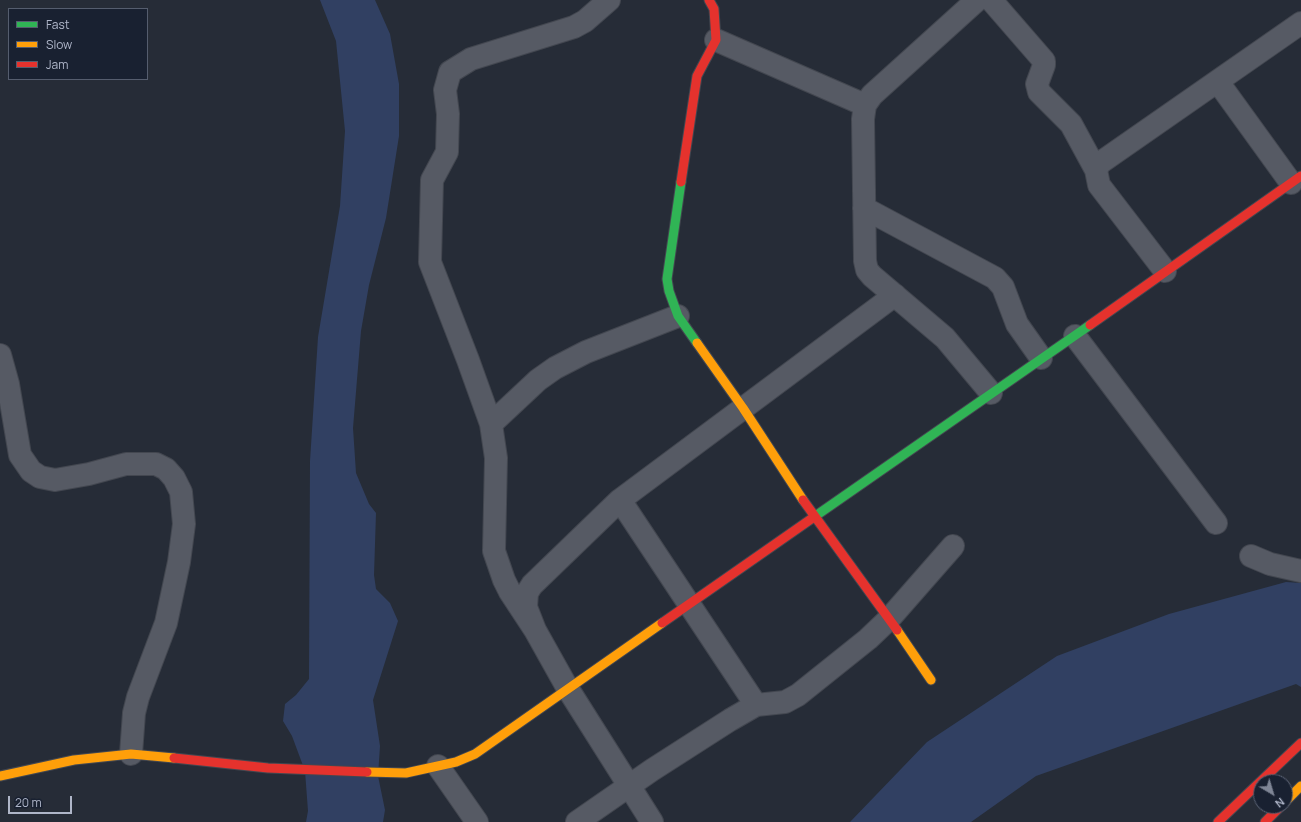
<!DOCTYPE html>
<html>
<head>
<meta charset="utf-8">
<style>
	body { margin:0 }
	#map { position:relative; width:1301px; height:822px; overflow:hidden; background:#262c37; font-family:Manrope,sans-serif }
	canvas { display:block }
	.legend { position:absolute; left:8px; top:8px; width:140px; height:72px; box-sizing:border-box; background:#192131; border:1px solid #555d6e; margin:0; padding:5px 7px; list-style:none; font-size:12px; color:#afb6c9 }
	.legend li { display:flex; align-items:center; gap:8px; height:20px }
	.legend b { width:20px; border:1px solid #555d6e }
	.north { position:absolute; left:1253px; top:774px; width:40px; height:40px; box-sizing:border-box; background:#192131; border:1px solid #555d6e; border-radius:50%; rotate:142deg; font-size:11px; font-weight:700; line-height:16px; text-align:center; color:#afb6c9 }
	.north::after { content:''; display:block; margin:auto; width:14px; height:18px; background:#7f8696; clip-path:polygon(50% 0,100% 100%,50% 72%,0 100%) }
	.scale { position:absolute; left:8px; top:796px; width:64px; height:18px; box-sizing:border-box; border:2px solid #afb6c9; border-top:0; padding-left:5px; font-size:12px; line-height:14px; white-space:nowrap; color:#afb6c9; -webkit-text-stroke:3px #192131; paint-order:stroke }
</style>
</head>
<body>
<div id="map">
<canvas width="1301" height="822"></canvas>
<ul class="legend">
<li><b style="height:5px;background:#30b455"></b>Fast</li>
<li><b style="height:5px;background:#ff9f0a"></b>Slow</li>
<li><b style="height:5px;background:#e5322d"></b>Jam</li>
</ul>
<div class="north">N</div>
<div class="scale">20 m</div>
</div>
<script>
const ctx = document.querySelector('canvas').getContext('2d');
ctx.lineJoin = 'round';
function fill(path, color) {
  ctx.fillStyle = color;
  ctx.fill(path, 'evenodd');
}
function poly(rows) {
  const path = new Path2D();
  for (const r of rows) {
    path.moveTo(r[0], r[1]);
    for (let i = 2; i < r.length; i += 2) path.lineTo(r[i], r[i + 1]);
  }
  return path;
}
function strokePath(path, color, width, dash) {
  ctx.strokeStyle = color;
  ctx.lineWidth = width;
  ctx.lineCap = dash ? 'butt' : 'round';
  ctx.setLineDash(dash || []);
  ctx.stroke(path);
}
const water = poly([
	[320,0,375,0,390,34,399,84,399,136,386,218,369,285,361,331,353,428,356,473,369,504,376,513,374,575,376,589,390,603,398,621,373,700,380,746,378,776,385,810,383,822,306,822,308,811,305,771,292,736,283,721,285,704,296,695,309,679,310,461,318,337,340,206,345,131,336,41],
	[1286,582,1301,583,1301,687,1296,684,1036,776,971,822,850,822,927,742,1057,656,1169,614]
]);
const street = poly([
	[977,0,872,95,865,105,863,119,865,261,867,270,872,276,945,338,991,393],
	[991,0,1044,61,1044,65,1037,84,1039,92,1071,124,1096,170],
	[716,40,865,105],
	[1218,82,1291,183],
	[864,208,995,278,1003,287,1017,324,1041,358],
	[1165,271,1099,185,1096,170,1100,163,1301,23],
	[1075,336,1216,523],
	[0,355,8,384,20,455,31,471,40,477,55,480,89,474,126,464,156,464,166,469,174,478,181,492,184,524,179,562,166,623,138,697,134,713,131,754],
	[491,424,538,380,555,368,586,352,678,316],
	[620,500,756,705],
	[1251,556,1270,564,1301,571],
	[535,630,510,592,504,580,494,551,496,458,491,424,468,360,430,262,432,180,447,152,448,114,445,90,450,72,471,59,574,27,585,21,609,0],
	[438,766,477,822],
	[577,822,652,770,730,720,756,705,785,702,798,695,868,639,889,619,953,546],
	[652,822,568,689,535,630,526,607,527,593,532,585,620,500,895,295]
]);
const fast = poly([
	[681,182,667,279,669,291,678,316,697,343],
	[814,517,1090,325]
]);
const slow = poly([
	[697,343,743,408,803,500],
	[897,630,931,680],
	[367,772,406,773,456,762,475,754,662,623],
	[0,776,74,760,131,754,174,758],
	[1285,802,1301,786]
]);
const jam = poly([
	[681,182,697,76,716,40,714,9,709,0],
	[1090,325,1301,176],
	[803,500,897,630],
	[662,623,814,517],
	[174,758,268,768,367,772],
	[1218,822,1301,743],
	[1265,822,1281,806]
]);
fill(water, '#314062');
strokePath(street, '#434750', 24);
strokePath(fast, '#434750', 11);
strokePath(slow, '#434750', 11);
strokePath(jam, '#434750', 11);
strokePath(street, '#565a64', 22);
strokePath(fast, '#30b455', 9);
strokePath(slow, '#ff9f0a', 9);
strokePath(jam, '#e5322d', 9);
</script>
</body>
</html>
